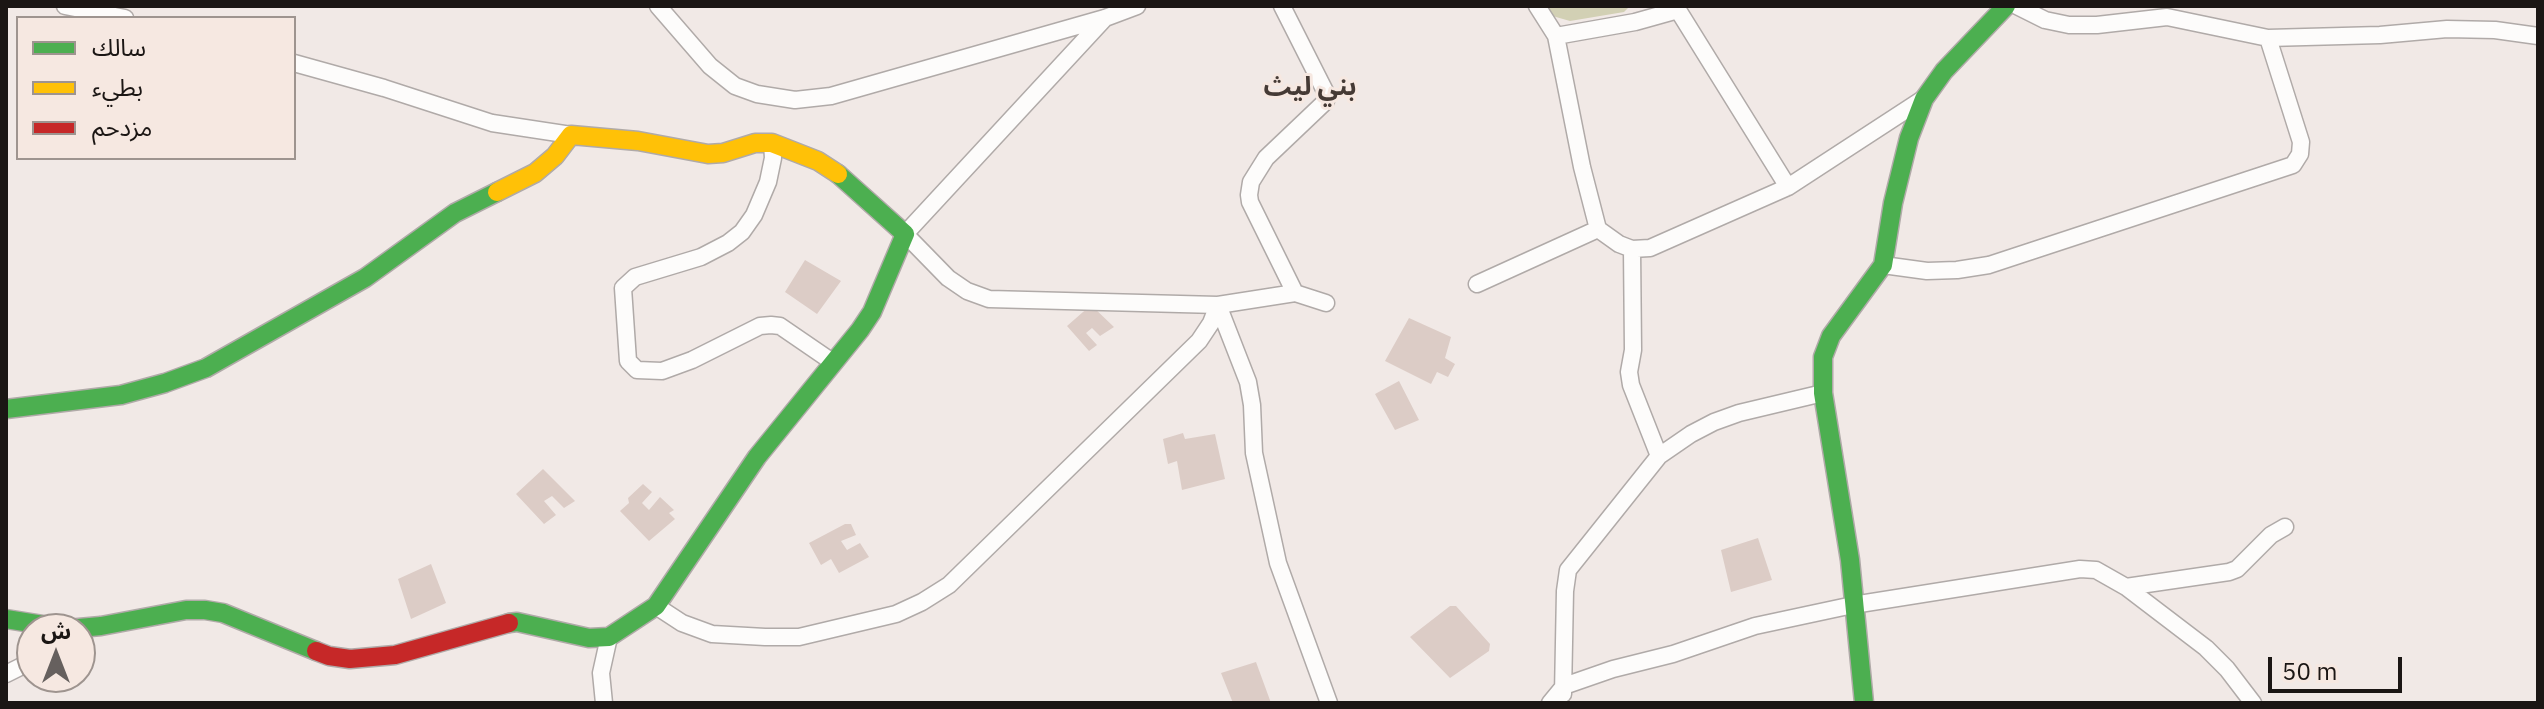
<!DOCTYPE html>
<html>
<head>
<meta charset="utf-8">
<style>
	body { margin:0 }
	#map { position:relative; width:2544px; height:709px; overflow:hidden; background:#f1e9e6; font-family:"IBM Plex Sans","Noto Sans Arabic",sans-serif }
	canvas { display:block }
	.frame { position:absolute; inset:0; border:8px solid #1b1614; pointer-events:none }
	.legend { position:absolute; left:16px; top:16px; width:280px; height:144px; box-sizing:border-box; background:#f6e8e1; border:2px solid #9e948f; margin:0; padding:10px 14px; list-style:none; font-size:24px; color:#1b1614 }
	.legend li { display:flex; align-items:center; gap:16px; height:40px }
	.legend b { width:40px; border:2px solid #9e948f }
	.north { position:absolute; left:16px; top:613px; width:80px; height:80px; box-sizing:border-box; background:#f6e8e1; border:2px solid #9e948f; border-radius:50%; rotate:0deg; font-size:22px; font-weight:700; line-height:32px; text-align:center; color:#1b1614 }
	.north::after { content:''; display:block; margin:auto; width:28px; height:36px; background:#66605e; clip-path:polygon(50% 0,100% 100%,50% 72%,0 100%) }
	.scale { position:absolute; left:2268px; top:657px; width:134px; height:36px; box-sizing:border-box; border:4px solid #1b1614; border-top:0; padding-left:10px; font-size:24px; line-height:28px; white-space:nowrap; color:#1b1614; -webkit-text-stroke:6px #f6e8e1; paint-order:stroke }
</style>
</head>
<body>
<div id="map">
<canvas width="2544" height="709"></canvas>
<div class="frame"></div>
<ul class="legend">
<li><b style="height:10px;background:#4caf50"></b>سالك</li>
<li><b style="height:10px;background:#ffc107"></b>بطيء</li>
<li><b style="height:10px;background:#c62828"></b>مزدحم</li>
</ul>
<div class="north">ش</div>
<div class="scale">50 m</div>
</div>
<script>
const ctx = document.querySelector('canvas').getContext('2d');
ctx.lineJoin = 'round';
function fill(path, color) {
  ctx.fillStyle = color;
  ctx.fill(path, 'evenodd');
}
function poly(rows) {
  const path = new Path2D();
  for (const r of rows) {
    path.moveTo(r[0], r[1]);
    for (let i = 2; i < r.length; i += 2) path.lineTo(r[i], r[i + 1]);
  }
  return path;
}
function strokePath(path, color, width, dash) {
  ctx.strokeStyle = color;
  ctx.lineWidth = width;
  ctx.lineCap = dash ? 'butt' : 'round';
  ctx.setLineDash(dash || []);
  ctx.stroke(path);
}
function label(font, color, halo, rows, align = 'center') {
  ctx.font = font + ' "IBM Plex Sans","Noto Sans Arabic",sans-serif';
  ctx.lineWidth = 6;
  ctx.setLineDash([]);
  ctx.textBaseline = 'middle';
  ctx.strokeStyle = halo;
  ctx.fillStyle = color;
  for (const [text, x, y, turn = 0] of rows) {
    ctx.save();
    ctx.translate(x, y);
    ctx.rotate((+turn || 0) * Math.PI / 180);
    ctx.textAlign = isNaN(turn) ? turn : align;
    if (halo) ctx.strokeText(text, 0, 0);
    ctx.fillText(text, 0, 0);
    ctx.restore();
  }
}
const green = poly([
	[1541,6,1630,6,1624,12,1570,21,1549,15]
]);
const building = poly([
	[805,260,841,281,817,314,785,292],
	[1091,305,1114,327,1100,336,1092,328,1086,333,1097,345,1089,351,1067,326],
	[1409,318,1451,337,1445,358,1455,364,1448,377,1437,372,1431,384,1385,361],
	[1399,381,1419,420,1395,430,1375,394],
	[1183,433,1185,439,1215,434,1225,479,1182,490,1177,461,1168,464,1163,439],
	[543,469,575,501,564,508,552,496,544,501,556,515,544,524,516,494],
	[643,484,652,492,642,503,649,510,660,497,674,510,669,513,675,519,649,541,620,511,629,503,628,498],
	[845,524,851,524,856,535,841,541,847,550,860,543,869,557,839,573,831,559,821,565,809,543],
	[1758,538,1772,580,1731,592,1721,550],
	[431,564,446,603,411,619,398,579],
	[1450,606,1456,606,1490,644,1489,651,1450,678,1410,637],
	[1256,662,1271,703,1233,703,1221,673]
]);
const street = poly([
	[65,6,125,18],
	[658,6,710,66,735,86,757,94,795,100,831,96,1105,18,1137,6],
	[1282,6,1327,95,1326,101,1266,158,1251,182,1249,195,1250,202,1295,293],
	[1537,6,1556,36,1582,167,1598,229],
	[2017,6,2045,20,2069,25,2097,25,2167,17,2268,38,2380,35,2447,29,2495,30,2538,36],
	[1678,10,1788,187],
	[1105,18,905,234,948,278,967,291,989,299,1218,305,1248,382,1252,405,1254,453,1278,563,1329,703],
	[1556,36,1635,22,1678,10,1678,6],
	[294,63,384,88,492,123,571,135],
	[772,143,773,158,768,182,754,215,742,232,728,243,701,257,635,277,623,288,628,361,637,370,662,371,692,360,760,326,771,325,780,326,834,363],
	[1632,249,1633,350,1629,372,1631,385,1659,456],
	[1883,265,1927,271,1957,270,1989,265,2293,165,2300,154,2301,142,2268,38],
	[1477,284,1598,229,1619,244,1632,249,1650,248,1788,187,1923,99],
	[2126,587,2206,648,2227,669,2253,703],
	[656,606,682,623,712,634,765,637,799,637,896,614,922,602,949,585,1199,341,1211,323,1218,305,1295,293,1326,303],
	[6,674,32,661],
	[1563,694,1565,591,1568,570,1659,456,1691,434,1714,422,1739,413,1823,393],
	[604,703,601,673,609,637],
	[1550,703,1564,686,1613,669,1673,654,1755,626,1853,605,2080,569,2096,570,2126,587,2229,572,2237,569,2271,535,2285,527]
]);
const fast = poly([
	[6,409,121,395,165,383,206,368,365,278,455,213,497,192],
	[6,619,68,629,101,626,186,610,205,610,223,613,316,651],
	[509,623,517,622,589,638,609,637,656,606,757,457,860,330,872,312,905,234,838,174],
	[1864,703,1850,560,1823,393,1823,357,1831,336,1883,265,1893,203,1909,138,1924,99,1944,71,2006,6]
]);
const slow = poly([
	[497,192,535,173,555,156,571,135,638,141,708,154,723,153,755,143,772,143,818,161,838,174]
]);
const jam = poly([
	[316,651,329,656,350,659,395,655,509,623]
]);
const quarterNames = [
	["بني ليث",1310,87]
];
fill(green, '#d2d0b4');
fill(building, '#dcccc6');
strokePath(street, '#b0aaa8', 19);
strokePath(fast, '#b0aaa8', 21);
strokePath(slow, '#b0aaa8', 21);
strokePath(jam, '#b0aaa8', 21);
strokePath(street, '#fdfcfb', 16);
strokePath(fast, '#4caf50', 18);
strokePath(slow, '#ffc107', 18);
strokePath(jam, '#c62828', 18);
label('bold 26px', '#453a35', '#f6e8e1', quarterNames);
</script>
</body>
</html>
